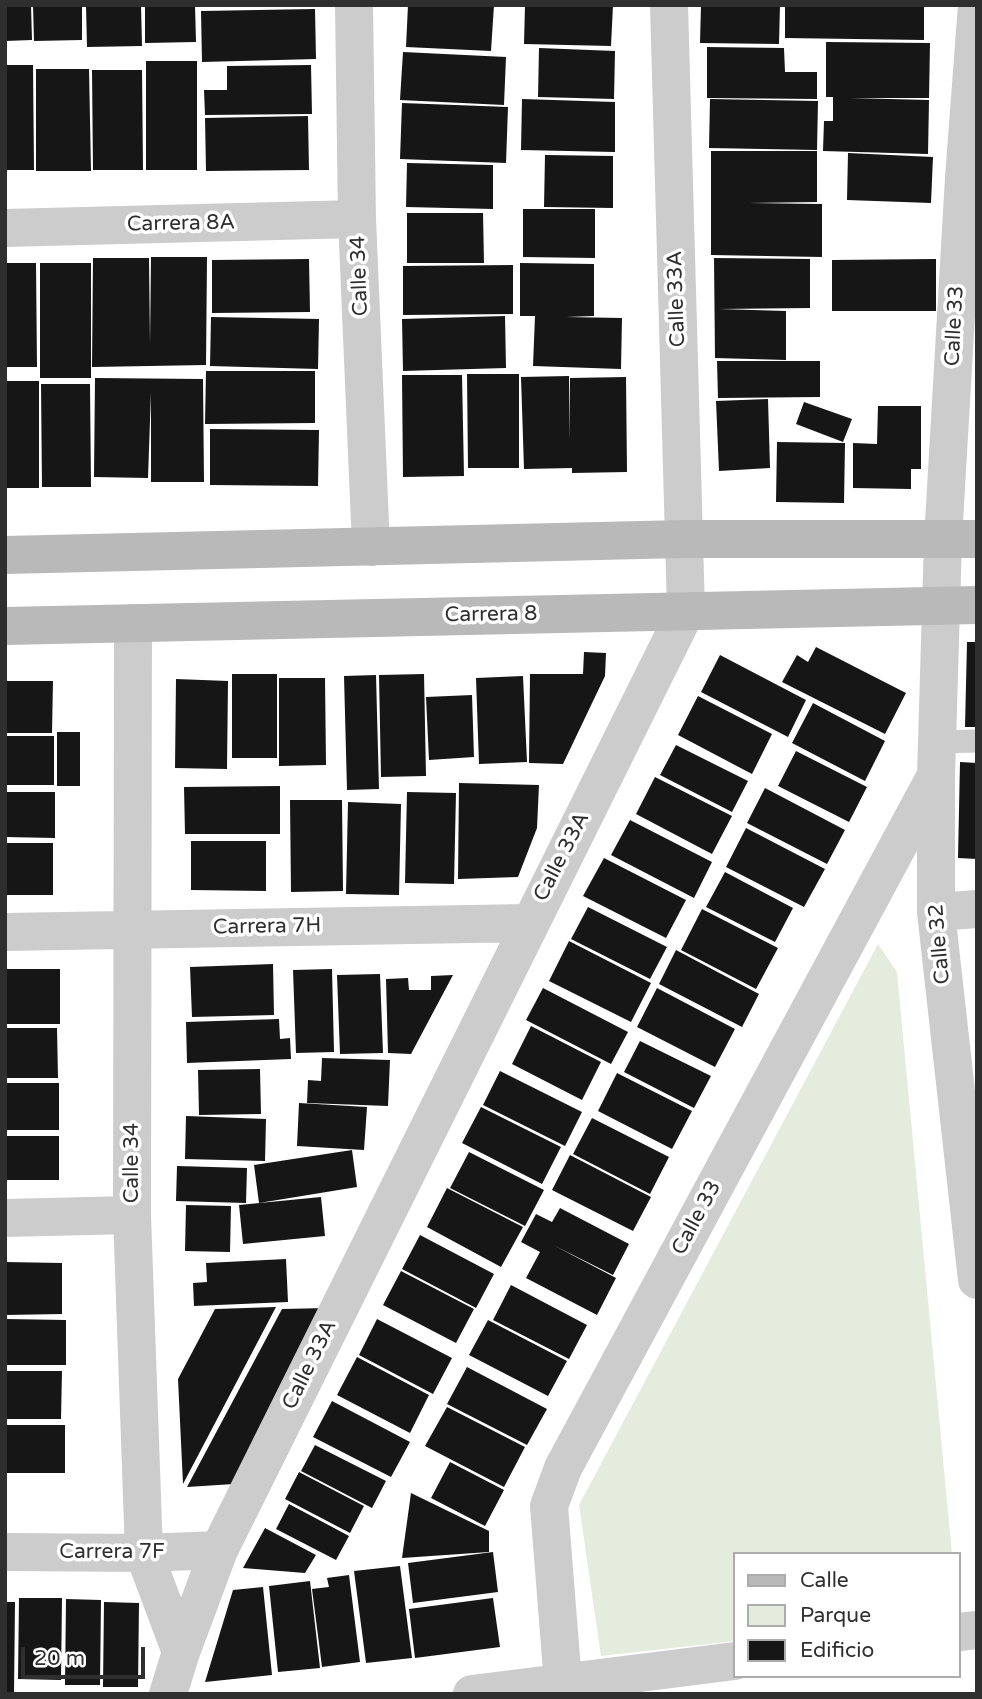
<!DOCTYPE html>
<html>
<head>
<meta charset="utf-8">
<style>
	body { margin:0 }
	#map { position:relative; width:982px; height:1699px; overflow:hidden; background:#fff; font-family:"Varela Round",sans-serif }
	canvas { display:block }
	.frame { position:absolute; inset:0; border:7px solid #2f2f2f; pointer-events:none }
	.legend { position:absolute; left:733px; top:1552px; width:228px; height:126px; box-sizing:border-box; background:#fff; border:2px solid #acacac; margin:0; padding:9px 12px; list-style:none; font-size:21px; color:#2f2f2f }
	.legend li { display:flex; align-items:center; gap:14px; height:35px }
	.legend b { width:35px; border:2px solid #acacac }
	.scale { position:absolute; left:21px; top:1647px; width:124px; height:32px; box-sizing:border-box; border:4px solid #2f2f2f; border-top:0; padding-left:9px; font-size:21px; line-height:24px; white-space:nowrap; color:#2f2f2f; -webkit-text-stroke:5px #fff; paint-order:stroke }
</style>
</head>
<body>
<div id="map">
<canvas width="982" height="1699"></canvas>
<div class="frame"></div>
<ul class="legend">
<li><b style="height:9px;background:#b9b9b9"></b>Calle</li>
<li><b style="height:19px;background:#e4ecde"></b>Parque</li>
<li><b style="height:19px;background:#161616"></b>Edificio</li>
</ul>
<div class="scale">20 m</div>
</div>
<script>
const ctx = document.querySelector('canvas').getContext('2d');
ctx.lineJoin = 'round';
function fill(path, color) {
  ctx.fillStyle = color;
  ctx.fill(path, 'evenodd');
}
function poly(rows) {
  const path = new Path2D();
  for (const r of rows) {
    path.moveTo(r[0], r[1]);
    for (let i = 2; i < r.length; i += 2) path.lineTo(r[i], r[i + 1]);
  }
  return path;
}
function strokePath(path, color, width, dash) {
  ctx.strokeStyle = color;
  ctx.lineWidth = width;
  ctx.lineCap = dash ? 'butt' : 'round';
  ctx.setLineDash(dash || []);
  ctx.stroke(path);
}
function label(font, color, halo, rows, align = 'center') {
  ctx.font = font + ' "Varela Round",sans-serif';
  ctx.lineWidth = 7;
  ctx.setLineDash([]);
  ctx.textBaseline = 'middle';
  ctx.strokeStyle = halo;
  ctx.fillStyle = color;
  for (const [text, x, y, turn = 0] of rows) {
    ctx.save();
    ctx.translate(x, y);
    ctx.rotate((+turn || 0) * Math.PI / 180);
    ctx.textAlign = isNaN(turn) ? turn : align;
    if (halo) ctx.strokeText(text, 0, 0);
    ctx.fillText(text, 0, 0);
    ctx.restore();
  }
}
const green = poly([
	[878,944,897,972,952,1554,735,1554,735,1641,601,1656,579,1505]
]);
const building = poly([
	[5,5,31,5,32,40,5,41],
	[33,5,82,5,82,40,34,41],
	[86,5,141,5,142,46,87,47],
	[145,5,195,5,196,42,145,43],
	[408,5,494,5,491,51,406,47],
	[525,5,613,5,611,46,524,44],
	[701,5,780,5,779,44,700,43],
	[785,5,924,5,924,40,785,38],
	[315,9,316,59,202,62,201,11],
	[826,42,930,43,929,98,850,98,929,100,928,154,823,151,824,121,833,121,833,97,826,97],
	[707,47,784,48,785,72,817,72,817,99,707,98],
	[539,48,615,51,614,99,538,97],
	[403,52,506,57,504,105,400,100],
	[146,61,197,61,197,170,146,170],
	[5,65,33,65,34,170,5,170],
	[311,65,312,114,205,115,204,90,227,90,227,66],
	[36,69,89,69,91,171,36,171],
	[92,70,142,70,143,170,93,170],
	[522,99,615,102,615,152,521,150],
	[710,99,818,101,817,150,709,148],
	[402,103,508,107,506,163,400,159],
	[308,116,309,170,206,171,205,118],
	[711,151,817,151,817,202,748,203,822,204,822,257,711,255],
	[848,153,933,157,931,203,847,200],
	[545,155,613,156,613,208,544,207],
	[407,163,493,165,493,209,406,207],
	[523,209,595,209,595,258,523,257],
	[407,213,483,213,484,263,407,263],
	[151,257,207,257,206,365,92,367,93,258,149,258,150,344],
	[714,258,810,259,810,308,719,309,786,311,786,360,715,358],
	[309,259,310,312,212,313,212,260],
	[936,259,936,311,832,311,832,260],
	[5,263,36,263,37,367,5,367],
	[40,263,91,263,91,378,40,378],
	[520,263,594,264,594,316,566,317,622,318,621,369,533,366,535,316,520,316],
	[513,265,513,314,403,315,403,266],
	[505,316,506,368,403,371,402,319],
	[211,317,319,319,318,369,210,366],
	[717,361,820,361,820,397,718,398],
	[206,371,315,371,315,423,205,424],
	[467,374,519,374,519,468,468,468],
	[402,375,462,375,464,476,403,477],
	[569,376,570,441,570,378,626,377,627,472,572,473,572,468,524,469,521,377],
	[95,378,203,379,204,482,151,482,151,392,148,478,94,477],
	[5,381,39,381,39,488,5,488],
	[41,384,90,384,91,487,42,487],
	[768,399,770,468,719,471,716,401],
	[804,402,852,419,843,442,796,424],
	[878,406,921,406,921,469,911,469,911,489,853,488,853,443,877,444],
	[210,429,319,430,318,486,210,485],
	[777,442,845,443,844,503,776,502],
	[967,642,977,642,977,727,965,727],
	[816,647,906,693,885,734,782,682,797,655,808,662],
	[584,652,606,653,605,676,563,764,529,763,530,674,583,674],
	[720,655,806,700,788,737,701,692],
	[232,674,277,674,277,758,232,758],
	[424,674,426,776,381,777,379,675],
	[376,675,379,789,347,790,344,676],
	[523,676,527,762,479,764,476,678],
	[279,678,325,678,326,765,279,766],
	[176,679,228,681,227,769,175,768],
	[5,681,53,681,52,733,5,733],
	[472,695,474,757,429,760,426,697],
	[698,696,772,734,752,774,678,735],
	[813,703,885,741,865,781,792,743],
	[57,732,80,732,80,786,57,786],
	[5,736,54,736,54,785,5,785],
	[676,745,748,781,732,812,660,775],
	[796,751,867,787,849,822,778,786],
	[960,762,977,763,977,859,958,858],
	[655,777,732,816,712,854,636,814],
	[459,783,539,785,537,828,518,877,458,879],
	[280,786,280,834,185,834,184,787],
	[765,788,845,830,827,864,747,823],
	[5,792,55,792,55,838,5,837],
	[407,792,456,793,454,884,405,883],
	[290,800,342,800,343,891,291,892],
	[348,802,401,804,399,895,346,894],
	[630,820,712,862,694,898,611,855],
	[746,828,825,869,804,907,726,867],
	[191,841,266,841,266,891,191,890],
	[5,843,53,843,53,895,5,895],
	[604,858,686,900,666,938,583,896],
	[725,872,793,908,775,942,706,907],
	[588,907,667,947,650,979,571,939],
	[702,909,778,948,756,989,681,950],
	[569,941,651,983,631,1022,549,981],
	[676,950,759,994,742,1027,659,984],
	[273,964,274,1015,192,1017,190,967],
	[5,969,60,969,60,1024,5,1024],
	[332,969,334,1052,296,1053,293,970],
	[380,974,383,1053,340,1054,337,975],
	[453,975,411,1054,388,1053,386,979,408,978,409,990,431,990,431,976],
	[543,988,628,1032,611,1064,526,1020],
	[657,988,735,1029,715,1067,637,1027],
	[279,1019,280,1039,290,1038,291,1059,187,1063,186,1022],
	[531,1026,601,1062,582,1100,512,1064],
	[5,1028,57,1028,58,1078,5,1078],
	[640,1041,711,1076,694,1108,624,1072],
	[322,1058,390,1060,388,1106,307,1103,308,1080,321,1081],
	[260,1069,261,1114,199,1115,198,1070],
	[500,1071,582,1112,565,1146,483,1105],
	[617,1073,692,1111,672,1149,598,1111],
	[5,1083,59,1083,59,1130,5,1130],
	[299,1103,367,1107,364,1150,297,1146],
	[481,1107,561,1147,542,1184,462,1143],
	[186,1116,266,1119,265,1161,185,1159],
	[592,1118,669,1157,650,1194,573,1154],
	[5,1136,59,1136,59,1180,5,1180],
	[352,1150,357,1187,259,1203,254,1165],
	[469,1152,544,1190,525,1226,450,1188],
	[570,1155,651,1197,633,1231,552,1190],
	[177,1166,247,1168,246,1203,176,1201],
	[447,1188,523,1227,501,1267,427,1227],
	[321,1197,325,1236,243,1244,239,1205],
	[186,1205,231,1206,230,1252,185,1251],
	[560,1208,629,1244,613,1275,553,1245,616,1278,597,1315,526,1278,540,1252,521,1242,536,1214,552,1222],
	[420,1235,494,1274,476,1308,402,1269],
	[286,1259,288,1302,194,1306,193,1283,207,1282,206,1263],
	[5,1262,62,1263,62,1314,5,1315],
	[401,1271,474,1309,456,1343,383,1305],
	[511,1285,587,1325,569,1359,493,1320],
	[276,1307,183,1484,178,1379,215,1309],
	[327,1308,234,1484,187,1487,282,1309],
	[5,1319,66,1320,66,1365,5,1365],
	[377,1319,452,1358,433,1394,359,1355],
	[488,1320,567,1361,548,1396,469,1355],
	[357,1357,429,1395,410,1433,337,1395],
	[467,1367,547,1409,527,1445,447,1404],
	[5,1371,62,1371,61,1419,5,1419],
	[332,1401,410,1442,391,1477,313,1437],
	[447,1407,525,1447,504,1487,425,1446],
	[5,1425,65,1425,65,1473,5,1473],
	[315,1445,386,1481,372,1508,301,1471],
	[450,1462,504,1490,485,1526,431,1498],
	[299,1472,364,1506,350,1533,285,1499],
	[411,1493,489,1531,489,1552,402,1558],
	[289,1504,349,1536,336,1560,276,1529],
	[265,1528,316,1555,305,1573,243,1568],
	[493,1552,498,1592,413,1603,408,1563],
	[400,1566,412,1658,366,1663,354,1571],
	[349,1575,360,1662,322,1667,312,1589,329,1587,327,1578],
	[310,1581,320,1668,278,1672,269,1586],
	[263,1587,272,1675,205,1682,233,1590],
	[19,1598,62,1598,61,1680,18,1679],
	[493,1598,500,1647,415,1658,409,1609],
	[66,1599,101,1600,100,1685,65,1685],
	[5,1602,15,1602,14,1694,5,1694],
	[104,1602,139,1603,138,1687,103,1687]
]);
const lane = poly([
	[937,742,977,741]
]);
const street = poly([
	[354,5,357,219,371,547],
	[977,5,964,178,943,540,936,776,936,912,977,1280],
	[5,228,357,219],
	[133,623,132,1215,144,1553,181,1652],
	[936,912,977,909],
	[5,932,529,923],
	[5,1218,132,1215],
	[5,1552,144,1553,219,1550],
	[959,1632,977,1630],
	[563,1683,549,1506,563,1468,933,781],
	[168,1694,181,1652,219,1550,686,611,669,5],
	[472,1694,735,1661]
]);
const secondary = poly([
	[5,555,684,539,977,539],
	[5,626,977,605]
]);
const streetNames = [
	["Carrera 8A",181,224,-1],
	["Calle 34",360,276,-92],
	["Calle 33A",677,299,-92],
	["Calle 33",955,326,-87],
	["Carrera 8",491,615,-1],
	["Calle 33A",562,857,-63],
	["Carrera 7H",267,927,-1],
	["Calle 32",940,944,-95],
	["Calle 34",132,1163,-90],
	["Calle 33",697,1218,-62],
	["Calle 33A",310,1365,-64],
	["Carrera 7F",112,1552]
];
fill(green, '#e4ecde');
fill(building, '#161616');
strokePath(lane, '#ccc', 23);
strokePath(street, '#ccc', 38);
strokePath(secondary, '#b9b9b9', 38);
label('21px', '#2f2f2f', '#fff', streetNames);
</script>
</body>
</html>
